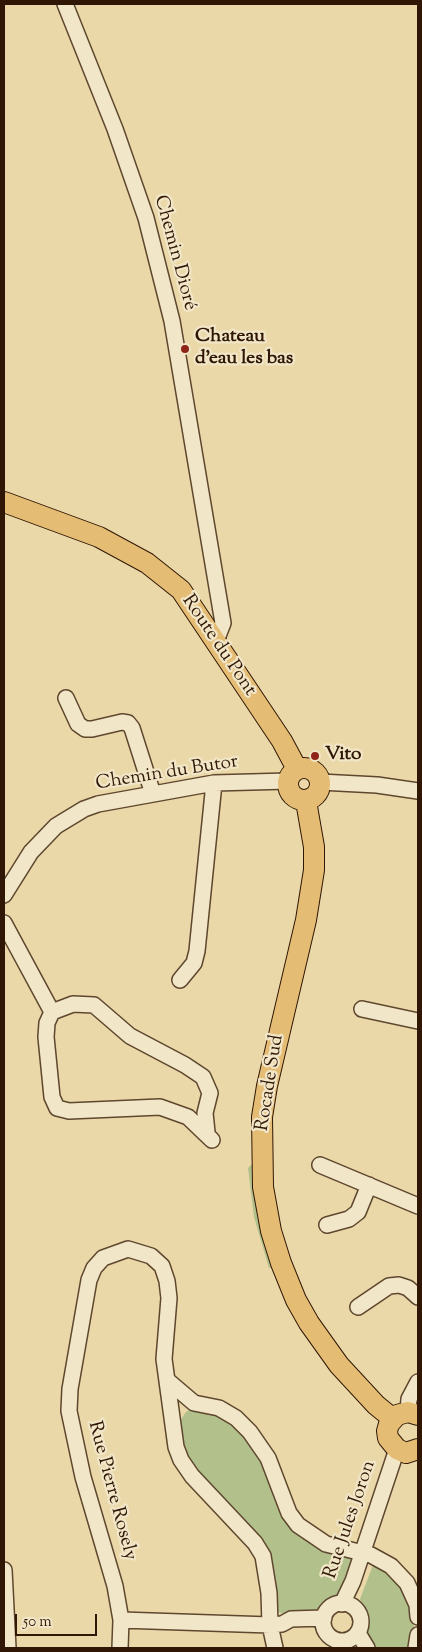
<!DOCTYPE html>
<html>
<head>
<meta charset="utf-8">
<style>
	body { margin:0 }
	#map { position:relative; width:422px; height:1652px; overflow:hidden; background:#ead8a9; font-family:"Sorts Mill Goudy",serif }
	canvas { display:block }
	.frame { position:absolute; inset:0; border:5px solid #301705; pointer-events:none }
	.scale { position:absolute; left:15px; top:1614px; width:82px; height:22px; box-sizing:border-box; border:2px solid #301705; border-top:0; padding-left:6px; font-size:15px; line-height:18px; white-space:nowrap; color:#301705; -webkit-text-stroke:4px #f1e6c7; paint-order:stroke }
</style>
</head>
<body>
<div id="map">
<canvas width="422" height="1652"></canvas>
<div class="frame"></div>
<div class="scale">50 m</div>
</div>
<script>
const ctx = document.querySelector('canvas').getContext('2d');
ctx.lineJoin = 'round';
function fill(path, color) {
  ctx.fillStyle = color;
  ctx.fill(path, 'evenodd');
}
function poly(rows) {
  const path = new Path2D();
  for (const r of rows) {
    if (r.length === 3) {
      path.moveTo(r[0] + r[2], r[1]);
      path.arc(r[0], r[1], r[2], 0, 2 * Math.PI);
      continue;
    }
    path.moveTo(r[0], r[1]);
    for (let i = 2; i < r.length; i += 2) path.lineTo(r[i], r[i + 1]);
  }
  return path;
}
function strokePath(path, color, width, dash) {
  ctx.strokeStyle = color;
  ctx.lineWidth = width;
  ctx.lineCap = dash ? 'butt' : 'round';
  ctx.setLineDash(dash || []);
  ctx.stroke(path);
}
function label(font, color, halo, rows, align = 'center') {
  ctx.font = font + ' "Sorts Mill Goudy",serif';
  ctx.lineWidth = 4.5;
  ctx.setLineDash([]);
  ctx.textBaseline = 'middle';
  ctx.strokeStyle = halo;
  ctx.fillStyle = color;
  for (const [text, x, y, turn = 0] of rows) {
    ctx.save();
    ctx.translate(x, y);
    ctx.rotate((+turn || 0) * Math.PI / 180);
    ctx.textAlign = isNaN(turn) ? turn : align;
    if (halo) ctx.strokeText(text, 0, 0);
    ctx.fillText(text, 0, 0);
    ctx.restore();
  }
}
const green = poly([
	[252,1164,273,1267,269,1268,254,1217,248,1168],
	[194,1407,204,1407,241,1429,253,1443,284,1508,357,1558,343,1594,332,1600,319,1612,291,1614,280,1613,275,1607,270,1566,180,1454,179,1422,186,1412],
	[381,1564,400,1585,414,1611,414,1627,409,1648,370,1648,365,1636,368,1621,360,1599,373,1565]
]);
const minor = poly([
	[65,4,115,129,146,218,172,321,223,623,216,641],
	[66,698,78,724,85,729,92,729,122,722,128,723,132,728,153,794],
	[320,782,377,785,418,791],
	[4,895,31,852,56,826,84,809,98,804,214,783,288,781],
	[4,923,52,1012],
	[180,980,194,963,197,951,214,783],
	[362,1009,418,1021],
	[207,1132,205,1113,210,1093,203,1077,185,1065,130,1036,94,1005,73,1004,52,1012,47,1023,46,1037,52,1097,57,1108,69,1111,160,1107,188,1117,212,1140],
	[320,1165,418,1206],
	[327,1225,349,1219,358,1212,369,1185],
	[358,1307,389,1286,399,1285,408,1288,418,1297],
	[167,1380,194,1403,219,1408,236,1418,250,1432,268,1458,289,1513,298,1525,326,1544,371,1555,391,1566,407,1583,417,1605,418,1617],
	[408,1412,409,1399,418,1382],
	[4,1570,8,1648],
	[342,1622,19],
	[342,1604,353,1581,397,1449],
	[121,1620,270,1625,282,1624,291,1619,324,1618],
	[358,1633,367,1648],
	[120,1648,121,1620,115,1586,83,1477,69,1411,70,1389,89,1280,94,1268,103,1258,128,1249,151,1256,162,1266,167,1281,169,1298,164,1359,176,1447,181,1460,192,1476,255,1543,263,1556,269,1593,270,1625,275,1648],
	[416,1648,418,1635]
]);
const major = poly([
	[4,502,99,537,147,563,181,590,282,741,297,769],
	[304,784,16],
	[306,801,314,847,314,870,306,920,267,1086,262,1117,263,1187,271,1231,281,1263,296,1300,309,1323,339,1365,376,1405,392,1418],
	[418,1415,408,1412,397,1415,389,1424,387,1431,388,1438,397,1449,406,1453,418,1449]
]);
const markers = [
	[185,349,5,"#8f2418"],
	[315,756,5,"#8f2418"]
];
const streetNames = [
	["Chemin Dioré",174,253,75],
	["Route du Pont",218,646,56],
	["Chemin du Butor",167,774,-9],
	["Rocade Sud",271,1083,-81],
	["Rue Pierre Rosely",111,1491,75],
	["Rue Jules Joron",351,1520,-71]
];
const poiNames = [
	["Chateau",195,338],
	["d'eau les bas",195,360],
	["Vito",325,756]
];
fill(green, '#b2c08c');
strokePath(minor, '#5e472e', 18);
strokePath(major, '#301705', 22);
strokePath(minor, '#f1e6c7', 15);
strokePath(major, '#e5bc74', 20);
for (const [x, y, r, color] of markers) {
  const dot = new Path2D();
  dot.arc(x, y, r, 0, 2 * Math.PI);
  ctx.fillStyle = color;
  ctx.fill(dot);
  strokePath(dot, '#f1e6c7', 2);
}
label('19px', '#301705', '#f1e6c7', streetNames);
label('bold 19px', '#301705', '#f1e6c7', poiNames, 'left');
</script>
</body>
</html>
